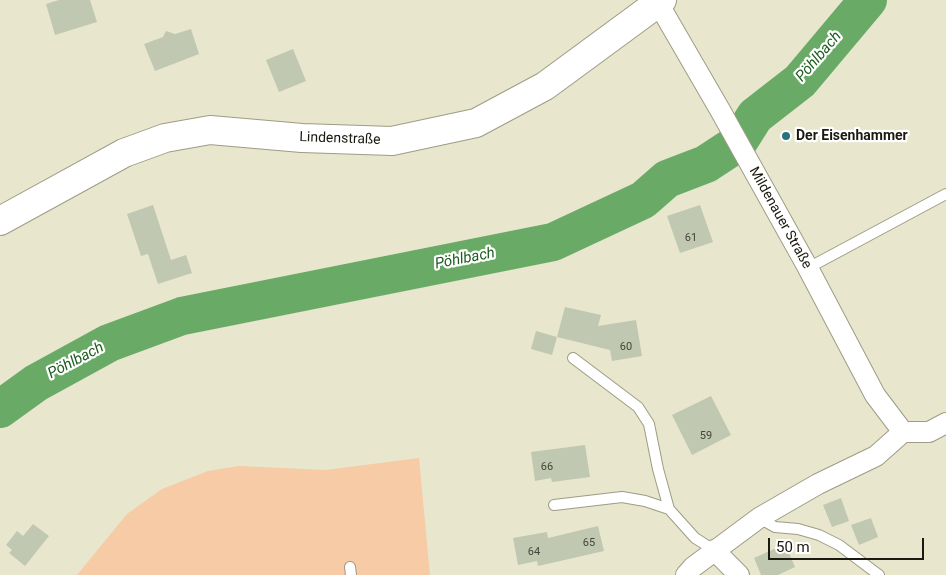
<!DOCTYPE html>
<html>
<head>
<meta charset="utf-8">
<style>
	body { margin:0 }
	#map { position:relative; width:946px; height:575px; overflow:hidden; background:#e8e6cd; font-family:Roboto,sans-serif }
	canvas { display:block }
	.scale { position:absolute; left:768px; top:538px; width:156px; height:22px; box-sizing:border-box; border:2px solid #1b1a11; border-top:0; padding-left:6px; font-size:15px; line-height:18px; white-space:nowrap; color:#1b1a11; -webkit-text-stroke:4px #fff; paint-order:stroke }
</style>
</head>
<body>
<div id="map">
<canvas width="946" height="575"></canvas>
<div class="scale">50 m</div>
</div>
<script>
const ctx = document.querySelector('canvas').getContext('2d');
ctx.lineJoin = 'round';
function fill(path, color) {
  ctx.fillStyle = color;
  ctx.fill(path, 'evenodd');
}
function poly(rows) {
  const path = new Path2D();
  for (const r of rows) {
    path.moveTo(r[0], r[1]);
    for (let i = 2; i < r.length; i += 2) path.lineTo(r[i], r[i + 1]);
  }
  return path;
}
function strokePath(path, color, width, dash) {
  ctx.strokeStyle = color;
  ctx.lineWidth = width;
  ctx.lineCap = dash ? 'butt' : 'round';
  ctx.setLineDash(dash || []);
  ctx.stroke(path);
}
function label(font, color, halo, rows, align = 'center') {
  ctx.font = font + ' Roboto,sans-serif';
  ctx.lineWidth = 4.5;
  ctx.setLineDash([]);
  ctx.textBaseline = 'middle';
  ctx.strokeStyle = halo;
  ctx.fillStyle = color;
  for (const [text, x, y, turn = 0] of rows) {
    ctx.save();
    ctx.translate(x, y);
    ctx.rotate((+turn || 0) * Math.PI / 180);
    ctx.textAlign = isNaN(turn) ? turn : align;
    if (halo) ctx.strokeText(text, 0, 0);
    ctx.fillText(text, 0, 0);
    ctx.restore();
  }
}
const green = poly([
	[419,458,430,575,77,575,127,514,162,489,208,471,239,466,326,470]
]);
const river = poly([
	[0,409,36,383,109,343,182,316,553,242,643,200,667,179,706,164,738,143,755,116,800,81,868,0]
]);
const building = poly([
	[59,0,90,0,97,22,55,35,46,4],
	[191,29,199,54,155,71,144,44,163,37,166,31,175,34],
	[293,49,306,81,279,92,266,60],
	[153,205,171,260,186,255,192,273,158,284,148,254,141,256,127,214],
	[700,205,713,242,680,253,667,216],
	[565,307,601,315,598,326,636,320,642,356,612,361,610,350,557,337],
	[536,331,557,337,552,355,531,349],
	[711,396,731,435,692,455,672,415],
	[585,445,590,477,552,482,551,478,535,481,531,452],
	[841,498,849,521,832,527,823,505],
	[871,518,878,537,859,545,851,525],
	[33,524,49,536,25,566,9,553,12,550,6,545,17,531,23,536],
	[598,526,604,551,538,566,537,561,518,565,513,538,547,532,548,538],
	[785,544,795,567,778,575,761,575,754,558]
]);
const service = poly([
	[808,268,946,194],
	[573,358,638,407,649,424,658,469,669,509,695,538,714,550],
	[554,505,622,497,645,501,669,509],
	[759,518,775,527,798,529,819,535,839,545,879,575],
	[350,567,351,575]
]);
const minor = poly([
	[658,3,720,110,808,268,875,395,903,432],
	[714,550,739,575],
	[686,575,693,567,759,518,818,484,876,456,903,432,929,432,946,423]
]);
const secondary = poly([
	[0,221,124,153,165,138,210,130,302,138,392,141,476,123,545,86,662,0]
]);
const markers = [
	[786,136,5,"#29737a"]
];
const numberNames = [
	["61",691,238],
	["60",626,347],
	["59",706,436],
	["66",547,467],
	["65",589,543],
	["64",534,552]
];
const poiNames = [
	["Der Eisenhammer",796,136]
];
const streetNames = [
	["Lindenstraße",340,139,2],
	["Mildenauer Straße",780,218,61]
];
const waterNames = [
	["Pöhlbach",819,57,-49],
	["Pöhlbach",465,259,-11],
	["Pöhlbach",76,361,-28]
];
fill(green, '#f6cba6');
strokePath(river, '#69aa67', 38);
fill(building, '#c0c8b1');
strokePath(service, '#9e9c85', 12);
strokePath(minor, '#9e9c85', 22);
strokePath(secondary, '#9e9c85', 30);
strokePath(service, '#fff', 10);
strokePath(minor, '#fff', 20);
strokePath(secondary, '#fff', 28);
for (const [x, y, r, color] of markers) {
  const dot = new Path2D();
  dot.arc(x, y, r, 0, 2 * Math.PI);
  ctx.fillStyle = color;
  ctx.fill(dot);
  strokePath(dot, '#fff', 2);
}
label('11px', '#444639', null, numberNames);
label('bold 14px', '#1b1a11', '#fff', poiNames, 'left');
label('14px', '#1b1a11', '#fff', streetNames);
label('italic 15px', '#1b5d1d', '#fff', waterNames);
</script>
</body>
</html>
